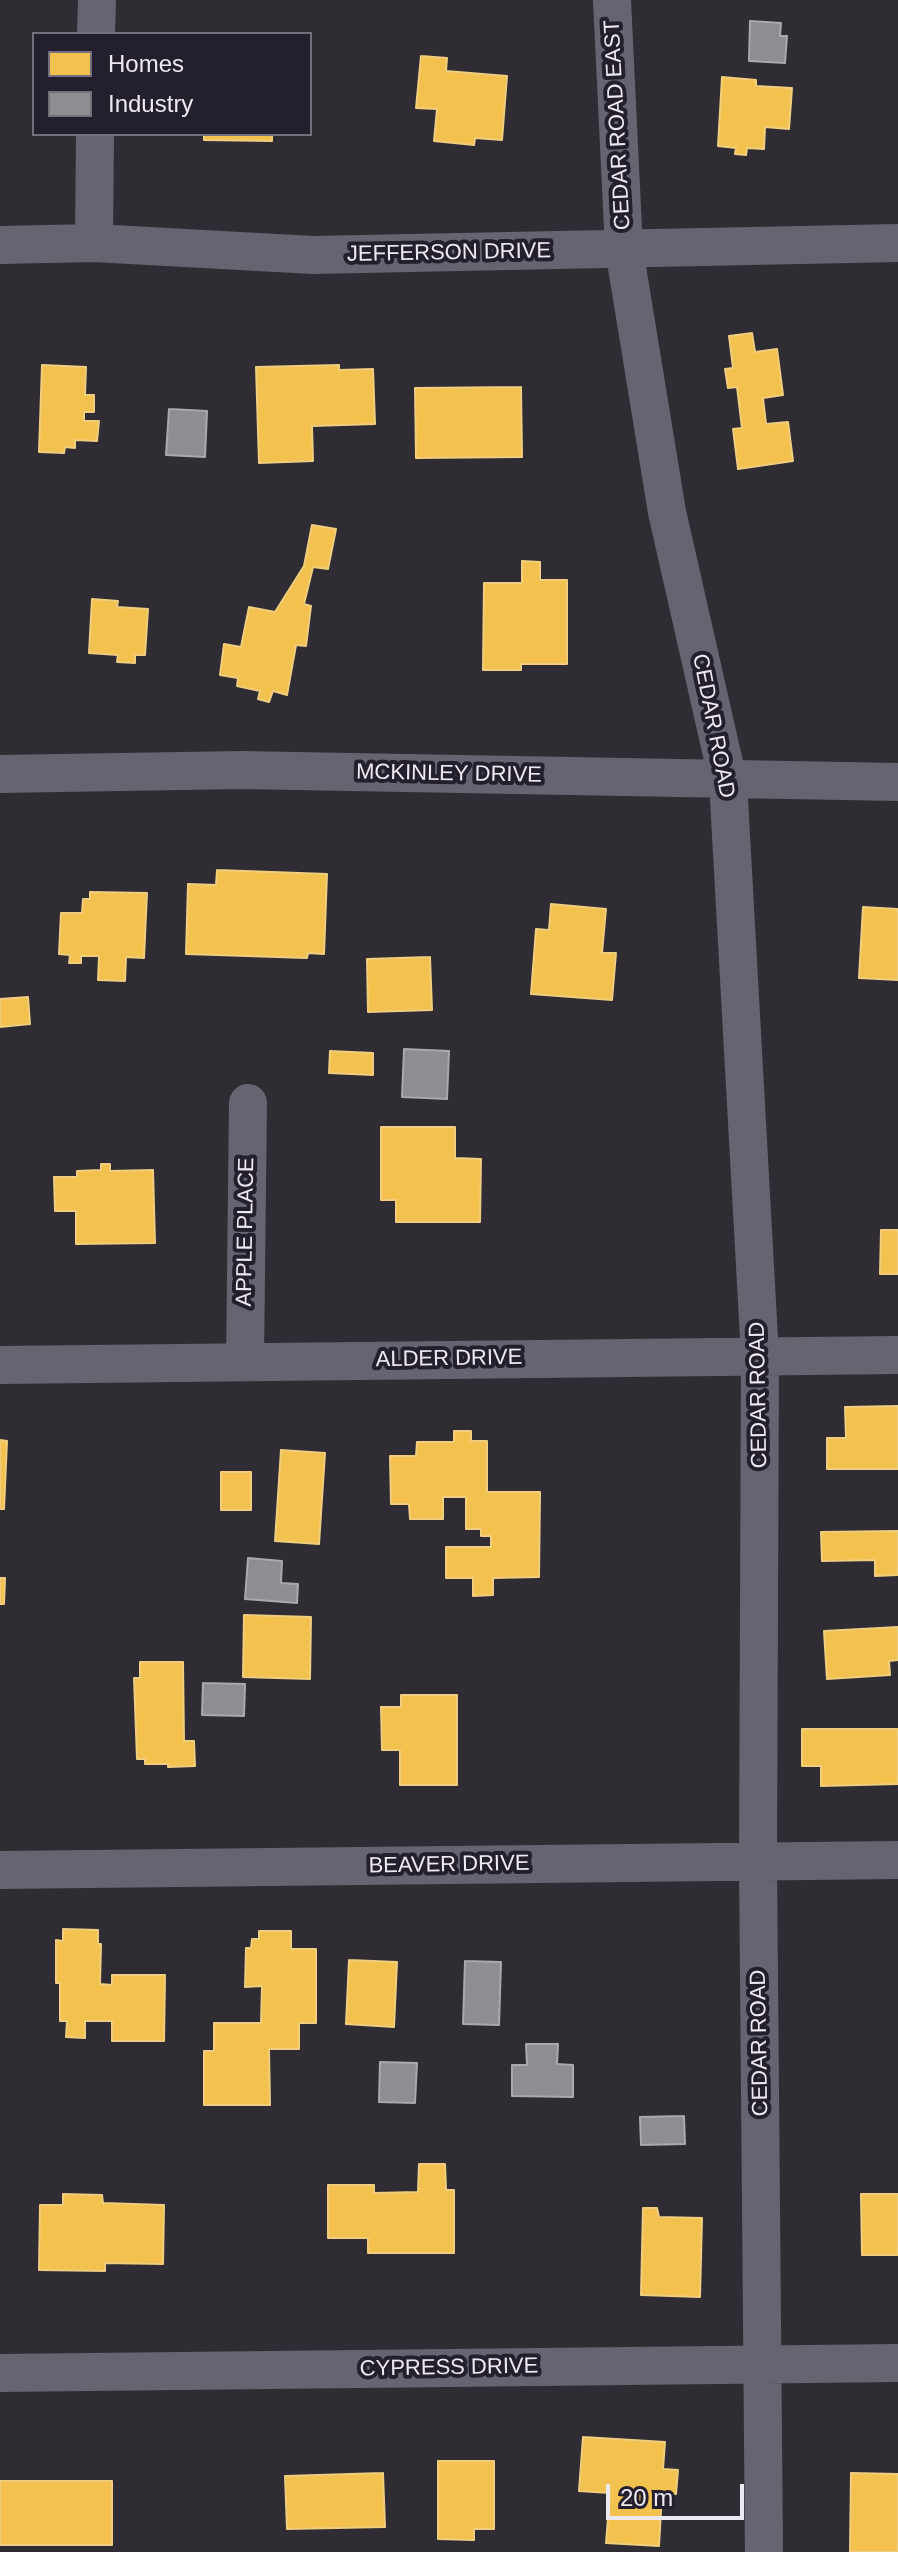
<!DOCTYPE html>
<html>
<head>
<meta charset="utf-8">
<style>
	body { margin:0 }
	#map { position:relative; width:898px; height:2552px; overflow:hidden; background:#2f2c33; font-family:Helvetica,sans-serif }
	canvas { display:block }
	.legend { position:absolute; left:32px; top:32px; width:280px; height:104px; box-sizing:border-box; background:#241f2c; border:2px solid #74707b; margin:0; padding:10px 14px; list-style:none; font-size:24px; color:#ede9f2 }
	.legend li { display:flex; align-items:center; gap:16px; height:40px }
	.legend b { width:40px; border:2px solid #74707b }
	.scale { position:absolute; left:606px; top:2484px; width:138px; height:36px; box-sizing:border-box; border:4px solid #ede9f2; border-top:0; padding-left:10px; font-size:24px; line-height:28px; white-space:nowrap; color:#ede9f2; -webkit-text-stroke:6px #241f2c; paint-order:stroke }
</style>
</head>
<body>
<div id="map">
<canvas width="898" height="2552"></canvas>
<ul class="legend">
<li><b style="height:22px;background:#f2c14e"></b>Homes</li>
<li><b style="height:22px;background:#8d8d92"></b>Industry</li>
</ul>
<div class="scale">20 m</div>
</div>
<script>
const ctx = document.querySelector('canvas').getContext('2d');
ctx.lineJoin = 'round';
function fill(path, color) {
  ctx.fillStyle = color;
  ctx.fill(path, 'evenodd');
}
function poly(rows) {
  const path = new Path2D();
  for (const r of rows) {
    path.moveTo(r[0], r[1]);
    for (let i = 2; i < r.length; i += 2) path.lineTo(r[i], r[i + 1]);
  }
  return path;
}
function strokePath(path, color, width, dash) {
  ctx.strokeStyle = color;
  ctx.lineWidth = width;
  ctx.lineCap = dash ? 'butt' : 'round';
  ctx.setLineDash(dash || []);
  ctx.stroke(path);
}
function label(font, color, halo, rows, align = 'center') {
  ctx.font = font + ' Helvetica,sans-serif';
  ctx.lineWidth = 8;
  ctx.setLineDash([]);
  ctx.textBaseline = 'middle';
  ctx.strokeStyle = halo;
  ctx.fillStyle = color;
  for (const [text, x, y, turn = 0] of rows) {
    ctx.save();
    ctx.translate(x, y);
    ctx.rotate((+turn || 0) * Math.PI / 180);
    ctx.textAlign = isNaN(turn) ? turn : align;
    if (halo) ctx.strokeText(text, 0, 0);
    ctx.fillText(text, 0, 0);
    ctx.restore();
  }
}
const homes = poly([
	[421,56,447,58,446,71,507,76,502,140,475,138,474,145,434,141,437,109,416,108,421,56],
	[722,77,756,80,756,86,792,88,789,129,765,127,764,149,747,148,746,155,735,154,736,148,718,146,722,77],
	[204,134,272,134,272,141,204,140,204,134],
	[752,333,755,352,777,349,783,395,763,398,766,424,788,422,793,461,738,469,733,429,742,428,737,387,728,388,725,369,733,368,729,336,752,333],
	[42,365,86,367,85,395,94,395,94,412,84,412,84,421,99,421,97,441,75,440,75,448,65,447,64,453,39,452,42,365],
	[339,365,339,370,373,369,375,424,312,426,313,461,259,463,256,367,339,365],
	[521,387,522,457,416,458,415,388,521,387],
	[312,525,336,529,328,569,313,567,304,604,311,606,306,646,296,645,287,695,273,691,269,702,258,699,260,691,237,686,238,678,220,675,224,644,241,647,249,607,275,612,304,566,312,525],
	[522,561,540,562,540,580,567,580,567,664,521,664,521,670,483,670,484,583,522,583,522,561],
	[92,599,118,601,117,607,148,609,145,655,135,655,135,663,117,662,118,655,89,653,92,599],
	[217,870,327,874,324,954,308,953,307,958,186,954,188,884,216,885,217,870],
	[90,892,147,893,144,958,126,957,125,981,98,980,99,956,81,956,81,963,69,963,70,955,59,954,61,913,82,913,83,899,90,899,90,892],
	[551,904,606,909,602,953,616,953,612,1000,531,994,536,929,549,930,551,904],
	[863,907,898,909,898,980,859,978,863,907],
	[430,957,432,1010,368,1012,367,959,430,957],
	[28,997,30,1024,0,1027,0,999,28,997],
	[330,1051,373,1053,373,1075,329,1073,330,1051],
	[381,1127,455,1127,455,1158,481,1159,480,1222,396,1222,396,1200,381,1200,381,1127],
	[101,1164,110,1164,110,1171,153,1170,155,1243,76,1244,76,1211,55,1211,54,1177,77,1177,77,1171,101,1170,101,1164],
	[881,1230,898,1230,898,1274,880,1274,881,1230],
	[898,1406,898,1469,827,1469,827,1438,846,1438,845,1407,898,1406],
	[454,1431,471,1431,471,1441,487,1441,487,1492,540,1492,539,1577,493,1578,493,1595,473,1596,473,1578,446,1578,446,1547,491,1547,491,1536,481,1536,481,1529,466,1529,466,1497,443,1497,443,1519,410,1519,409,1504,391,1504,390,1456,416,1456,417,1442,454,1442,454,1431],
	[0,1440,7,1441,4,1509,0,1509,0,1440],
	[281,1450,325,1453,319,1544,275,1541,281,1450],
	[221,1472,251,1472,251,1510,221,1510,221,1472],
	[898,1531,898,1575,875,1576,875,1560,822,1561,821,1532,898,1531],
	[0,1578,5,1578,4,1604,0,1604,0,1578],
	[244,1615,311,1617,310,1679,243,1677,244,1615],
	[898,1627,898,1660,889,1661,890,1675,827,1679,824,1631,898,1627],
	[140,1662,183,1662,184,1741,194,1741,195,1766,168,1767,168,1764,145,1764,145,1759,137,1759,134,1678,140,1678,140,1662],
	[401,1695,457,1695,457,1785,400,1785,400,1750,382,1750,381,1707,401,1707,401,1695],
	[802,1729,898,1729,898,1784,821,1786,821,1766,802,1766,802,1729],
	[63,1929,98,1930,98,1944,101,1944,100,1984,112,1985,112,1975,165,1975,164,2041,112,2041,112,2021,85,2021,85,2038,66,2037,67,2021,60,2021,60,1983,56,1983,56,1940,63,1941,63,1929],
	[259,1931,291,1931,291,1949,316,1949,316,2023,299,2023,299,2049,269,2049,270,2105,204,2105,204,2051,214,2051,214,2023,261,2023,262,1986,245,1987,246,1948,251,1948,252,1939,259,1939,259,1931],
	[349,1960,397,1962,394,2027,346,2024,349,1960],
	[419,2164,445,2164,446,2190,454,2190,454,2253,368,2253,368,2238,328,2238,328,2185,374,2185,374,2193,418,2192,419,2164],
	[63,2194,102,2195,103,2203,164,2205,163,2264,105,2263,105,2271,39,2270,40,2205,63,2205,63,2194],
	[861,2194,898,2194,898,2255,862,2255,861,2194],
	[643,2208,657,2208,659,2217,702,2218,700,2297,641,2295,643,2208],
	[583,2437,665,2442,663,2469,678,2470,676,2494,662,2493,659,2546,606,2543,610,2493,579,2491,583,2437],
	[438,2461,494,2461,494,2529,474,2529,474,2540,438,2539,438,2461],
	[383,2473,385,2527,287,2529,285,2476,383,2473],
	[851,2473,898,2474,898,2552,850,2552,851,2473],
	[0,2481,112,2481,112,2545,0,2545,0,2481]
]);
const industry = poly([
	[750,21,781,23,780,36,787,36,785,63,749,61,750,21],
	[169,409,207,411,205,457,166,455,169,409],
	[404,1049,449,1051,447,1099,402,1097,404,1049],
	[248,1558,282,1561,281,1583,298,1584,297,1603,245,1599,248,1558],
	[203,1683,245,1684,244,1716,202,1715,203,1683],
	[465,1961,501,1962,499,2025,463,2024,465,1961],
	[526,2044,558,2044,557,2064,573,2065,573,2097,512,2096,512,2065,527,2065,526,2044],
	[380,2062,417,2063,415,2103,379,2102,380,2062],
	[684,2116,685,2144,641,2145,640,2117,684,2116]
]);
const street = poly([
	[612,0,624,249,667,512,728,781,760,1356,758,1862,764,2552],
	[96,34,97,0],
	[94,243,95,134],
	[0,245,94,243,313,255,898,243],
	[0,774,241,770,898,782],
	[245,1362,248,1103],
	[0,1365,898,1355],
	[0,1870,898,1860],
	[0,2373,898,2363]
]);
const streetNames = [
	["CEDAR ROAD EAST",618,125,-93],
	["JEFFERSON DRIVE",449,253,-1],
	["CEDAR ROAD",713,726,79],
	["MCKINLEY DRIVE",449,774,1],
	["APPLE PLACE",246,1232,-89],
	["ALDER DRIVE",449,1359,-1],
	["CEDAR ROAD",759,1395,-91],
	["BEAVER DRIVE",449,1865,-1],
	["CEDAR ROAD",760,2043,-91],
	["CYPRESS DRIVE",449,2368,-1]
];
fill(homes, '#f2c14e');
strokePath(homes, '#f0cd7f', 2);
fill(industry, '#8d8d92');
strokePath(industry, '#aaa9af', 2);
strokePath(street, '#656571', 38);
label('22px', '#ede9f2', '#241f2c', streetNames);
</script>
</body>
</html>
